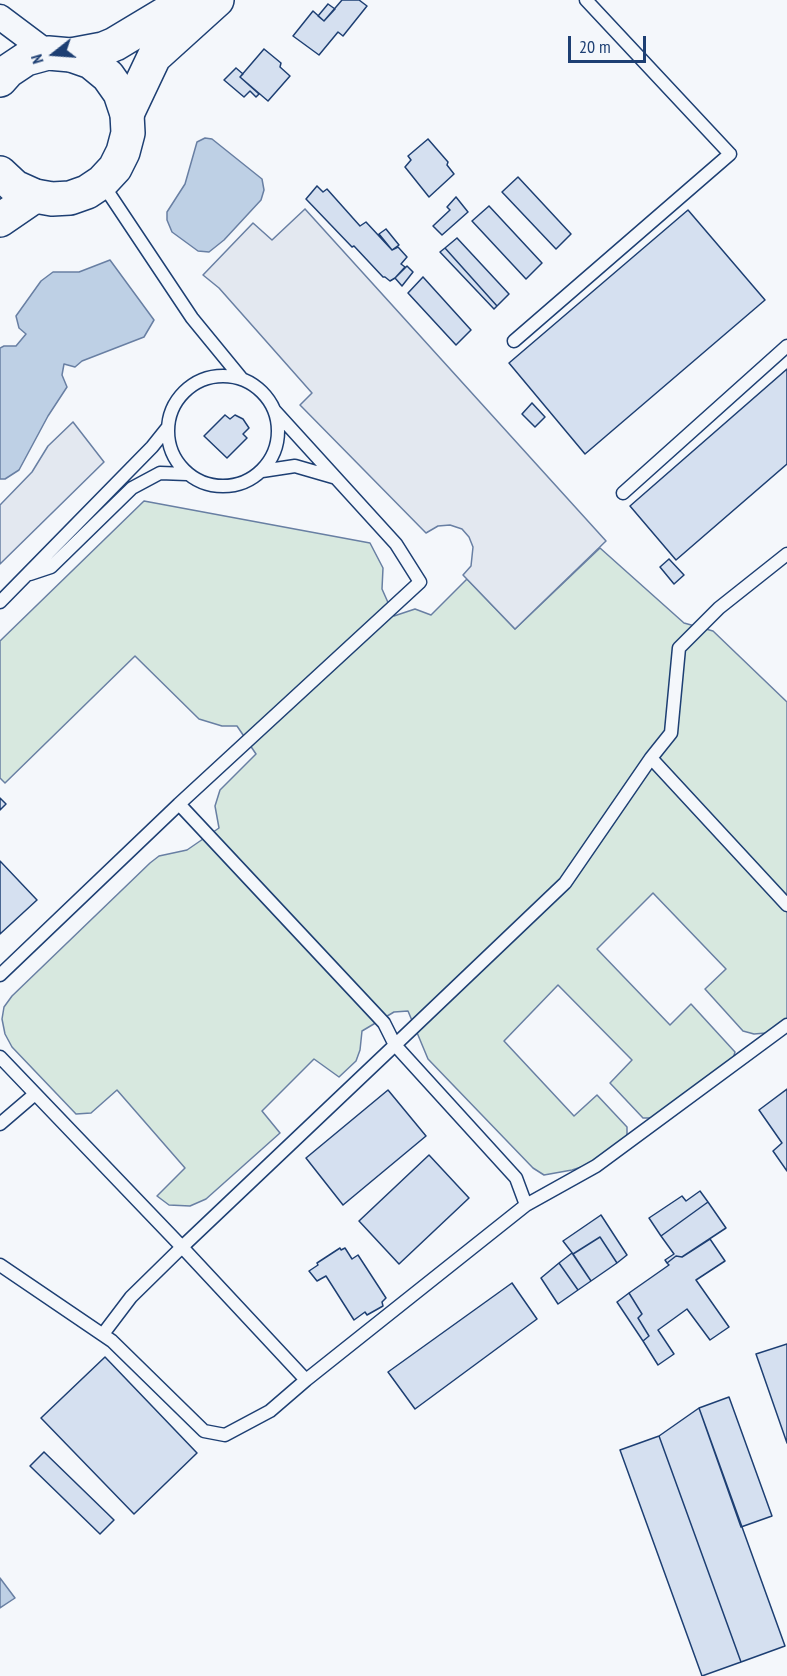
<!DOCTYPE html>
<html>
<head>
<meta charset="utf-8">
<style>
	body { margin:0 }
	#map { position:relative; width:787px; height:1676px; overflow:hidden; background:#f4f7fb; font-family:"PT Sans Narrow",sans-serif }
	canvas { display:block }
	.north { position:absolute; left:24px; top:24px; width:60px; height:60px; -webkit-text-stroke:4px #f4f7fb; paint-order:stroke; rotate:253deg; font-size:16px; font-weight:700; line-height:24px; text-align:center; color:#1d3f73 }
	.north::after { content:''; display:block; margin:auto; width:21px; height:27px; background:#1d3f73; clip-path:polygon(50% 0,100% 100%,50% 72%,0 100%) }
	.scale { position:absolute; left:568px; top:36px; width:78px; height:27px; box-sizing:border-box; border:3px solid #1d3f73; border-top:0; padding-left:8px; font-size:18px; line-height:21px; white-space:nowrap; color:#1d3f73; -webkit-text-stroke:4px #f4f7fb; paint-order:stroke }
</style>
</head>
<body>
<div id="map">
<canvas width="787" height="1676"></canvas>
<div class="north">N</div>
<div class="scale">20 m</div>
</div>
<script>
const ctx = document.querySelector('canvas').getContext('2d');
ctx.lineJoin = 'round';
function fill(path, color) {
  ctx.fillStyle = color;
  ctx.fill(path, 'evenodd');
}
function poly(rows) {
  const path = new Path2D();
  for (const r of rows) {
    if (r.length === 3) {
      path.moveTo(r[0] + r[2], r[1]);
      path.arc(r[0], r[1], r[2], 0, 2 * Math.PI);
      continue;
    }
    path.moveTo(r[0], r[1]);
    for (let i = 2; i < r.length; i += 2) path.lineTo(r[i], r[i + 1]);
  }
  return path;
}
function strokePath(path, color, width, dash) {
  ctx.strokeStyle = color;
  ctx.lineWidth = width;
  ctx.lineCap = dash ? 'butt' : 'round';
  ctx.setLineDash(dash || []);
  ctx.stroke(path);
}
const green = poly([
	[144,501,370,543,383,568,382,589,394,616,415,609,431,615,467,579,515,629,600,548,684,623,713,631,787,702,787,1021,766,1033,754,1034,743,1031,705,989,726,969,653,893,597,949,670,1025,691,1004,735,1052,733,1059,653,1118,643,1118,610,1083,632,1060,558,985,504,1041,574,1116,597,1095,627,1127,627,1137,594,1163,572,1170,544,1175,533,1168,428,1059,408,1011,394,1012,362,1031,360,1050,356,1061,339,1077,314,1059,262,1111,280,1133,206,1199,190,1206,169,1205,157,1196,185,1168,117,1090,91,1113,76,1114,12,1047,5,1034,2,1019,4,1007,12,996,150,863,159,856,187,850,219,828,215,806,220,790,256,754,237,726,222,726,199,719,135,656,5,783,0,778,0,641,144,501]
]);
const parking = poly([
	[305,209,606,541,515,629,463,575,471,566,473,547,469,537,462,529,450,525,438,526,426,533,300,405,312,393,219,288,203,275,253,223,272,240,305,209],
	[73,422,104,462,0,564,0,505,32,472,48,446,73,422]
]);
const water = poly([
	[205,138,212,139,262,179,264,190,261,200,224,240,209,252,198,251,172,232,167,220,167,212,185,184,197,142,205,138],
	[110,260,154,320,144,337,82,361,75,367,64,364,62,375,67,387,48,416,19,470,5,479,0,479,0,348,4,346,16,346,26,334,19,328,16,316,41,281,53,272,79,272,110,260],
	[0,1578,15,1598,0,1608,0,1578]
]);
const building = poly([
	[342,0,359,0,367,6,343,36,338,32,319,55,293,36,313,11,324,21,342,0],
	[328,4,335,9,324,21,318,16,328,4],
	[264,49,281,63,280,67,290,76,268,101,240,77,264,49],
	[236,68,243,74,240,77,259,94,256,97,250,91,244,97,224,80,236,68],
	[428,139,448,162,447,165,454,174,429,197,405,167,411,160,408,156,428,139],
	[518,177,571,234,556,249,502,192,518,177],
	[317,186,323,192,327,189,360,226,366,222,392,250,398,247,407,257,401,264,405,267,395,278,390,281,385,277,383,277,354,246,352,247,306,199,317,186],
	[456,197,468,212,442,235,433,226,450,210,447,207,456,197],
	[489,206,542,263,526,279,472,221,489,206],
	[688,210,765,300,585,454,509,363,688,210],
	[386,229,399,245,392,250,379,234,386,229],
	[457,238,509,294,497,306,445,248,457,238],
	[445,248,497,306,494,309,440,252,445,248],
	[407,266,413,272,402,286,395,278,407,266],
	[423,277,471,330,456,345,408,293,423,277],
	[787,369,787,464,676,560,630,506,787,369],
	[532,403,545,417,535,427,522,414,532,403],
	[225,415,230,419,235,415,243,419,249,428,243,434,247,438,227,458,204,436,225,415],
	[669,559,684,575,674,584,660,567,669,559],
	[0,798,6,804,0,810,0,798],
	[0,861,37,900,0,934,0,861],
	[787,1089,787,1171,773,1151,782,1143,759,1110,787,1089],
	[388,1090,426,1136,343,1205,306,1158,388,1090],
	[429,1155,469,1198,399,1264,359,1221,429,1155],
	[700,1191,708,1202,661,1236,649,1218,682,1196,686,1201,700,1191],
	[708,1202,726,1228,682,1257,676,1256,667,1263,665,1260,674,1254,661,1236,708,1202],
	[601,1215,627,1255,617,1263,600,1237,573,1254,563,1241,601,1215],
	[600,1237,617,1263,591,1281,573,1254,600,1237],
	[710,1239,725,1261,696,1280,729,1327,710,1340,687,1309,658,1330,674,1354,658,1365,643,1341,649,1336,638,1318,642,1314,629,1293,669,1265,667,1263,676,1256,682,1257,710,1239],
	[340,1248,341,1250,345,1248,352,1259,358,1255,386,1298,382,1302,383,1306,367,1315,365,1312,354,1320,326,1276,317,1281,309,1271,318,1265,317,1263,340,1248],
	[572,1253,591,1281,578,1290,559,1263,572,1253],
	[559,1263,578,1290,558,1304,541,1278,559,1263],
	[512,1283,537,1319,415,1409,388,1372,512,1283],
	[629,1293,642,1314,638,1318,649,1336,643,1341,617,1302,629,1293],
	[787,1344,787,1443,756,1354,787,1344],
	[105,1357,197,1453,134,1514,41,1418,105,1357],
	[729,1397,772,1516,741,1527,699,1408,729,1397],
	[699,1408,785,1646,741,1662,659,1436,699,1408],
	[659,1436,741,1662,702,1676,620,1450,659,1436],
	[44,1452,114,1520,100,1534,30,1466,44,1452]
]);
const lane = poly([
	[102,183,192,318,242,379],
	[514,341,730,154,586,0],
	[223,431,55],
	[262,471,295,466,333,477],
	[623,493,787,346],
	[30,574,51,567,132,488,160,473,187,474],
	[0,602,152,447,168,427],
	[651,758,787,905],
	[0,975,179,804],
	[0,1057,182,1247,395,1045,384,1023,179,804,420,582,396,544,275,411],
	[0,1124,35,1094],
	[526,1205,596,1166,787,1025],
	[0,1265,112,1341,204,1431,225,1435,270,1411,306,1380,182,1247,131,1297,103,1334],
	[306,1380,526,1205,516,1178,395,1045,565,883,651,758,671,733,679,648,719,608,787,554]
]);
const street = poly([
	[0,17,48,53]
]);
const secondary = poly([
	[0,80,8,71,26,59,48,53,71,55,91,62,108,76,120,93,127,114,128,133,123,152,115,168,102,182,87,192,70,198,52,199,35,196,15,187,0,173]
]);
const primary = poly([
	[71,55,103,49,115,44,188,0],
	[127,114,154,57,217,0],
	[0,220,35,196]
]);
fill(green, '#d7e8df');
strokePath(green, '#687fa3', 1.5);
fill(parking, '#e3e8f0');
strokePath(parking, '#687fa3', 1.5);
fill(water, '#bed0e5');
strokePath(water, '#687fa3', 1.5);
fill(building, '#d5e0f0');
strokePath(building, '#1d3f73', 1.5);
strokePath(lane, '#1d3f73', 15);
strokePath(street, '#1d3f73', 27);
strokePath(secondary, '#1d3f73', 36);
strokePath(primary, '#1d3f73', 36);
strokePath(lane, '#f4f7fb', 12);
strokePath(street, '#f4f7fb', 24);
strokePath(secondary, '#f4f7fb', 33);
strokePath(primary, '#f4f7fb', 33);
</script>
</body>
</html>
